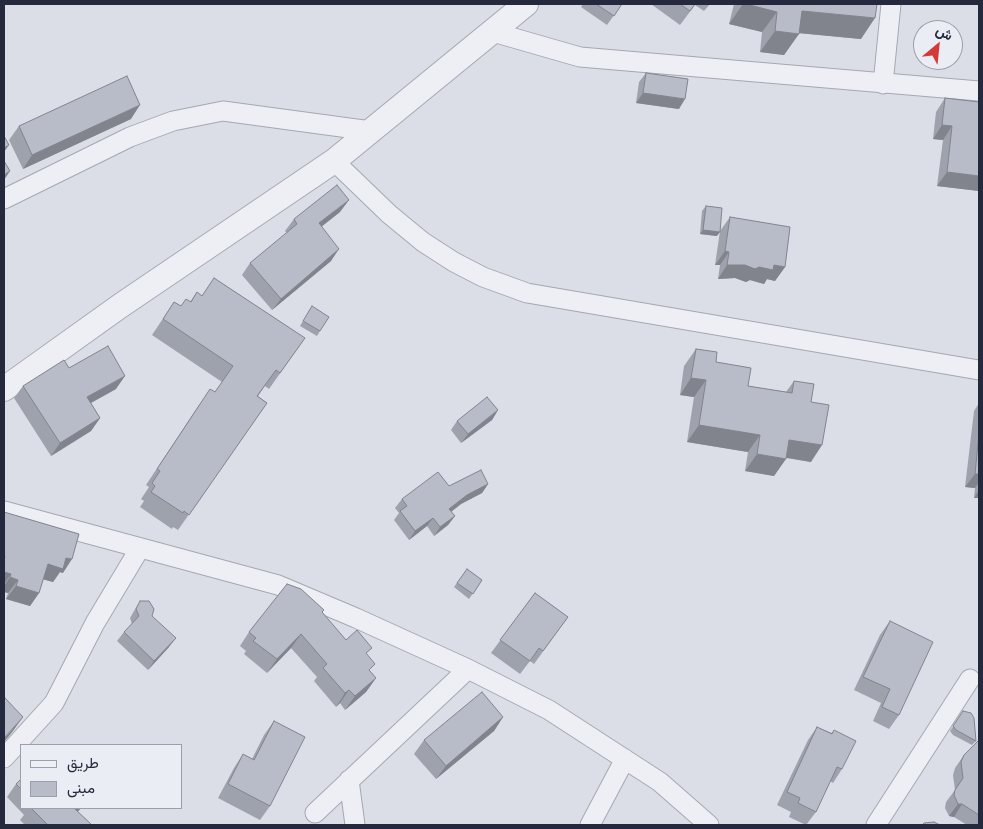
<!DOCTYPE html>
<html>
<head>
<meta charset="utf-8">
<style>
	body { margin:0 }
	#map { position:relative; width:983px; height:829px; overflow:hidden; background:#dbdee6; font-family:"Open Sans",Vazirmatn,sans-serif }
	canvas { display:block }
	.frame { position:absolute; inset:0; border:5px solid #25293d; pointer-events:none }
	.legend { position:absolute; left:20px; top:744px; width:162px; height:65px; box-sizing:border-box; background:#eaedf4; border:1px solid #9b9fab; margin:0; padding:6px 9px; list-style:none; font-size:15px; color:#25293d }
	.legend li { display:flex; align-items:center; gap:10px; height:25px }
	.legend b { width:25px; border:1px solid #9b9fab }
	.north { position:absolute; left:913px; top:20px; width:50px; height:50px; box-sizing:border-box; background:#eaedf4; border:1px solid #9b9fab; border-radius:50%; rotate:28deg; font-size:14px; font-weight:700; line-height:20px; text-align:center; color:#25293d }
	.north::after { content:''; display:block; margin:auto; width:18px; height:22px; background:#d43b38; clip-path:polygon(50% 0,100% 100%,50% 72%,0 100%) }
</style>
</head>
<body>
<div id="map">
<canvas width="983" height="829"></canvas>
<div class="frame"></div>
<ul class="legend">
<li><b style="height:6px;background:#eeeff5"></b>طريق</li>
<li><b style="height:14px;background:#b8bcc9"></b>مبنى</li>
</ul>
<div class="north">ش</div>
</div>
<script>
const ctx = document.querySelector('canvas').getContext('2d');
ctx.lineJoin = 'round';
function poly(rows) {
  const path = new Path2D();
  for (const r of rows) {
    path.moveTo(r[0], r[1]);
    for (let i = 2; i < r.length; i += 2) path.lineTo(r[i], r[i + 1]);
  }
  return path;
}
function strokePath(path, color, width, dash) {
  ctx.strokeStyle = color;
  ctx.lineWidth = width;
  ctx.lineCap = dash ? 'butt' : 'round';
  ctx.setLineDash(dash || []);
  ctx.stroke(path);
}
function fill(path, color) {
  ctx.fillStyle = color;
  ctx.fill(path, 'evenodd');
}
const minor = poly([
	[493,32,580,57,979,91],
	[883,84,891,4],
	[334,161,389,214,423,242,454,262,483,277,527,293,979,370],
	[4,199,130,137,173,121,223,111,371,131],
	[4,511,278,585,356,618,468,669,549,710,660,782,709,825],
	[4,758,54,703,95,623,140,548],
	[349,780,355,825],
	[315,813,468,669],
	[590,825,625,759],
	[876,825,970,679]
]);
const tertiary = poly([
	[4,389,120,306,334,161,526,4]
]);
const wall = poly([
	[583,4,622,4,607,25,581,7],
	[651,4,710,4,704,11,695,5,680,25],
	[734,4,877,4,861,39,799,33,784,55,760,52,762,32,729,24],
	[646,73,679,109,636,103,639,82],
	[945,98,979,191,937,186,943,140,933,139,936,112],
	[131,119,23,169,9,140,19,126],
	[706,206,717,236,700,234,702,211],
	[340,212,322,226,331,261,272,310,242,275,250,263,287,233,285,231,294,219],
	[730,217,785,267,775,281,767,279,764,284,750,280,746,282,735,278,718,279,720,265,715,265,720,231],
	[214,278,305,338,269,389,265,386,258,396,267,403,178,530,173,527,172,529,140,507,144,501,141,499,149,487,146,485,199,405,215,392,222,382,152,335,174,302,181,306,190,302,197,292,202,296],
	[312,306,320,331,317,336,300,326],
	[696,349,748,386,786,392,794,381,811,402,811,462,786,458,774,476,745,471,748,452,687,442,694,397,680,395,684,366],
	[69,368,116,389,91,403,100,418,91,431,51,456,14,398,23,386],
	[979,403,979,498,974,498,975,488,965,487,974,411],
	[498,410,492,420,461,443,451,430,457,421],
	[488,484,482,493,461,504,451,512,455,516,448,525,434,536,427,526,409,540,394,520,399,513,395,508,402,499,449,486],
	[4,512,63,573,60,572,53,582,43,579,39,593,30,606,6,599,8,593,4,592],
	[467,569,482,580,469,599,454,587],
	[535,593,568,617,534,664,530,661,520,674,491,653],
	[140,601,152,616,169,647,148,670,117,641,124,632,132,624,130,618,134,611],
	[322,613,346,640,367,655,370,671,376,678,366,692,345,710,340,703,336,707,314,681,317,677,291,648,267,673,244,654,246,651,240,646,249,632],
	[890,621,899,715,889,729,873,721,881,703,854,690,880,635],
	[963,711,976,741,972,745,953,735,950,731],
	[503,717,494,731,436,779,414,754,424,740],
	[274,721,270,806,260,820,218,798,234,768,243,754,252,759,264,735],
	[817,727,832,733,834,730,842,769,833,783,830,781,816,812,806,825,789,817,791,812,777,805,808,740],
	[979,740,979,825,967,825,954,817,949,816,945,808,946,802,955,790,953,775,955,768,964,755],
	[21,779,21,808,81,808,78,812,92,825,25,825,20,820,24,815,7,797,16,784]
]);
const shadedWall = poly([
	[743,4,746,4,777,12,762,32,729,24],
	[802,11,875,18,861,39,787,32],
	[775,31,799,34,784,55,760,52],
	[643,93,685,99,679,109,636,103],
	[140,105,131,119,23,169,32,155],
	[942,125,952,126,943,140,933,139],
	[9,145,4,152,4,148],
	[10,171,4,180,4,175],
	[947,172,979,176,979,191,937,186],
	[349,200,340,212,311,235,319,223],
	[703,230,720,232,717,236,700,234],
	[339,249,331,261,272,310,281,299],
	[725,251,729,252,720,265,715,265],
	[727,265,745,265,759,267,774,265,785,267,775,281,767,279,764,284,750,280,746,282,735,278,718,279],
	[125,376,116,389,78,410,87,397],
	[691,378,706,380,694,397,680,395],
	[498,410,492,420,461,443,468,434],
	[100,418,91,431,51,456,60,443],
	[699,425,760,435,748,452,687,442],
	[789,440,822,445,811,462,777,456],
	[757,454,786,459,774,476,745,471],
	[975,474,979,474,979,482,975,488,965,487],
	[488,484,482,493,461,504,443,518,449,509,467,495],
	[979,490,979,498,974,498],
	[455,516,448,525,434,536,440,527],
	[433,518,427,526,409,540,415,531],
	[66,558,72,559,63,573,60,572,53,582,38,578,48,564],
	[4,572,11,574,4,584],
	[10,577,18,580,8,593,4,592,4,586],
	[16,586,39,593,30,606,6,599],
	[301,634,291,648,267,673,277,659],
	[176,638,169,647,148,670,154,661],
	[376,678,366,692,345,710,355,696],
	[349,690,340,703,336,707,345,693],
	[23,717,13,731,4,742,4,739],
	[503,717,494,731,436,779,446,766],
	[958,804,962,804,954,817,949,816],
	[77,808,81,808,66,823]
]);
const building = poly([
	[596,4,622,4,614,16,596,4],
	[680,4,695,4,690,11,680,4],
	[746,4,877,4,875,18,802,11,799,34,775,31,777,12,746,4],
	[646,73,688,79,685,99,643,93,646,73],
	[127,76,140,105,32,155,19,126,127,76],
	[945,98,979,102,979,176,947,172,952,126,942,125,945,98],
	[4,136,9,145,4,148,4,136],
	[4,161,10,171,4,175,4,161],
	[337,185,349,200,319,223,339,249,281,299,250,263,297,224,294,219,337,185],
	[706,206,722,208,720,232,703,230,706,206],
	[730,217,790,227,785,267,774,265,773,270,759,267,755,269,745,265,727,265,729,252,725,251,730,217],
	[214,278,305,338,280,373,276,370,257,396,267,403,189,515,184,511,183,513,151,492,155,486,152,483,160,471,157,469,210,389,215,392,233,366,163,319,174,302,181,306,186,299,191,302,197,292,202,296,214,278],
	[312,306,329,317,320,331,303,321,312,306],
	[108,346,125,376,87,397,100,418,60,443,23,386,64,360,69,368,108,346],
	[696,349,717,352,716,362,751,368,748,386,792,393,794,381,814,384,811,402,829,405,822,445,789,440,786,459,757,454,760,435,699,425,706,380,691,378,696,349],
	[487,397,498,410,468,434,457,421,487,397],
	[979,433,979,474,975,474,979,433],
	[481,470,488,484,467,495,449,509,455,516,440,527,433,518,415,531,400,511,407,506,402,499,438,472,449,486,481,470],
	[4,512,79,534,72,559,66,558,63,569,48,564,39,593,16,586,18,580,10,577,11,574,4,572,4,561,5,556,4,555,4,512],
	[467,569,482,580,473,594,457,583,467,569],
	[287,584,301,589,324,610,322,612,346,640,357,630,372,648,366,653,375,664,369,670,376,678,355,696,349,690,345,693,323,668,327,664,301,634,277,659,253,641,256,638,249,632,287,584],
	[535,593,568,617,543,651,539,648,530,661,500,640,535,593],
	[140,601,149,601,154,609,152,616,176,638,154,661,124,632,139,616,136,609,140,601],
	[890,621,933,642,899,715,882,707,890,689,863,677,890,621],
	[482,692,503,717,446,766,424,740,482,692],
	[5,698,23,717,5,737,4,744,4,699,5,698],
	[963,711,971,713,974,718,976,741,956,730,953,726,963,711],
	[274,721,305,737,270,806,228,784,243,754,254,760,274,721],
	[817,727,832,734,834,730,856,741,842,769,837,767,816,812,798,803,800,798,787,792,817,727],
	[979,740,979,815,962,804,958,804,954,795,955,790,963,778,961,762,964,755,979,740],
	[21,779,21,789,16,784,21,779],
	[31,808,77,808,75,809,92,825,48,825,31,808],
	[934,822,940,825,922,825,924,823,934,822]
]);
strokePath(minor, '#a4a8b3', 21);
strokePath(tertiary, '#a4a8b3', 26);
strokePath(minor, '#eeeff5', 19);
strokePath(tertiary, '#eeeff5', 24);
fill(wall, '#9ea2ad');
fill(shadedWall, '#81848d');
fill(building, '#b8bcc9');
strokePath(building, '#81848d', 1);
</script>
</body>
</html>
